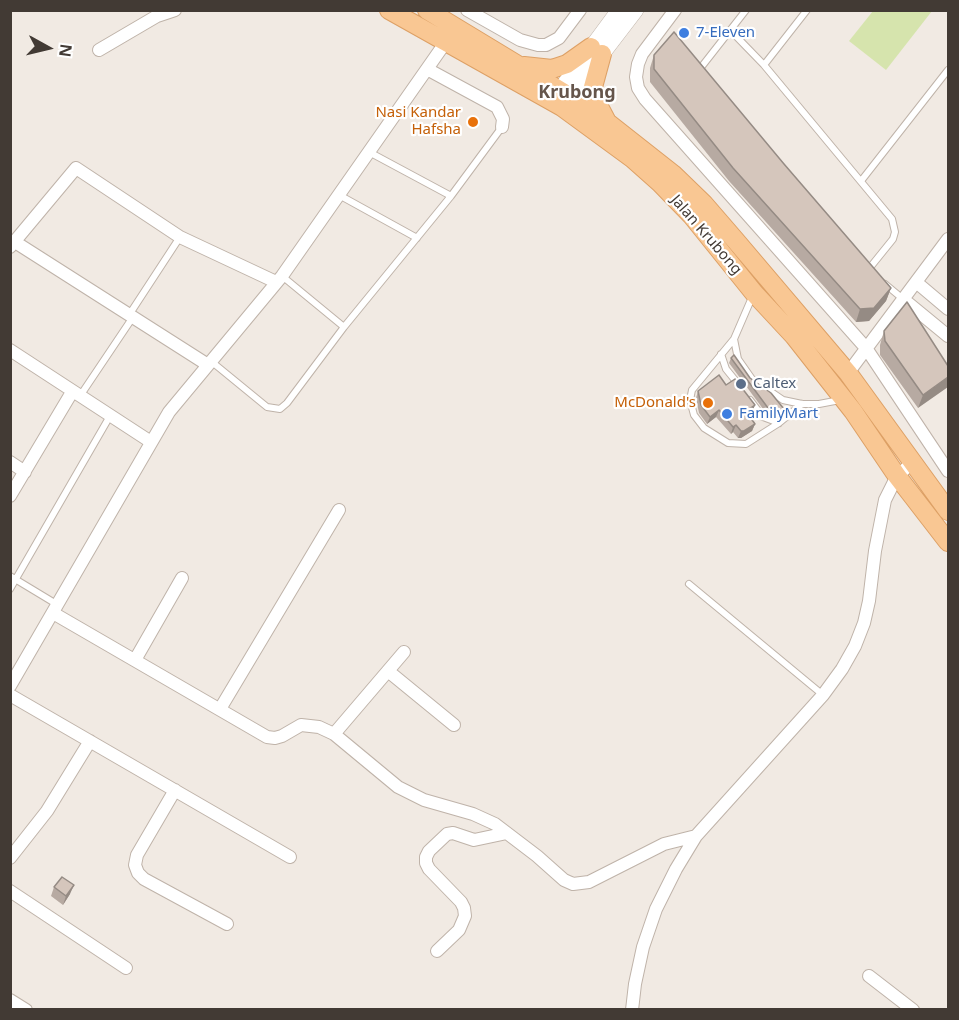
<!DOCTYPE html>
<html>
<head>
<meta charset="utf-8">
<style>
	body { margin:0 }
	#map { position:relative; width:959px; height:1020px; overflow:hidden; background:#f1eae3; font-family:"Noto Sans",sans-serif }
	canvas { display:block }
	.frame { position:absolute; inset:0; border:12px solid #423a34; pointer-events:none }
	.north { position:absolute; left:18px; top:18px; width:60px; height:60px; -webkit-text-stroke:4px #fff; paint-order:stroke; rotate:98deg; font-size:16px; font-weight:700; line-height:24px; text-align:center; color:#423a34 }
	.north::after { content:''; display:block; margin:auto; width:21px; height:27px; background:#423a34; clip-path:polygon(50% 0,100% 100%,50% 72%,0 100%) }
</style>
</head>
<body>
<div id="map">
<canvas width="959" height="1020"></canvas>
<div class="frame"></div>
<div class="north">N</div>
</div>
<script>
const ctx = document.querySelector('canvas').getContext('2d');
ctx.lineJoin = 'round';
function fill(path, color) {
  ctx.fillStyle = color;
  ctx.fill(path, 'evenodd');
}
function poly(rows) {
  const path = new Path2D();
  for (const r of rows) {
    path.moveTo(r[0], r[1]);
    for (let i = 2; i < r.length; i += 2) path.lineTo(r[i], r[i + 1]);
  }
  return path;
}
function strokePath(path, color, width, dash) {
  ctx.strokeStyle = color;
  ctx.lineWidth = width;
  ctx.lineCap = dash ? 'butt' : 'round';
  ctx.setLineDash(dash || []);
  ctx.stroke(path);
}
function label(font, color, halo, rows, align = 'center') {
  ctx.font = font + ' "Noto Sans",sans-serif';
  ctx.lineWidth = 4.5;
  ctx.setLineDash([]);
  ctx.textBaseline = 'middle';
  ctx.strokeStyle = halo;
  ctx.fillStyle = color;
  for (const [text, x, y, turn = 0] of rows) {
    ctx.save();
    ctx.translate(x, y);
    ctx.rotate((+turn || 0) * Math.PI / 180);
    ctx.textAlign = isNaN(turn) ? turn : align;
    if (halo) ctx.strokeText(text, 0, 0);
    ctx.fillText(text, 0, 0);
    ctx.restore();
  }
}
const green = poly([
	[873,11,932,11,886,70,849,41]
]);
const service = poly([
	[731,31,764,65,892,219,895,232,893,239,868,270],
	[764,65,807,10],
	[699,70,746,10],
	[369,152,451,196],
	[861,181,948,70],
	[339,195,417,238],
	[282,276,344,327],
	[885,284,903,299],
	[753,295,734,339,738,359,752,379,783,400,802,404,819,404,840,400],
	[129,315,180,237],
	[734,339,692,390,690,400,694,415,704,428,728,443,746,444,779,423,802,404],
	[721,354,726,369,739,385],
	[212,362,267,407,280,409,287,403,344,327,451,196,502,127],
	[80,396,133,317],
	[750,400,763,417,779,423],
	[10,576,58,605],
	[689,584,823,695],
	[10,589,110,416]
]);
const minor = poly([
	[467,10,520,40,538,45,546,45,559,38,580,10],
	[675,10,642,54,638,64,636,77,638,88,645,99,866,348,948,471],
	[99,50,157,16,175,10],
	[427,69,497,107,503,119,502,127],
	[15,242,208,365],
	[10,247,76,168,180,237,276,282],
	[916,282,948,309],
	[903,299,948,336],
	[10,350,151,442],
	[848,373,948,239],
	[10,462,25,472],
	[10,496,72,392],
	[53,613,267,737,275,738,282,736,301,725,319,727,334,734],
	[404,652,334,734,398,787,424,800,473,814,495,824,537,856,564,880,573,884,589,882,664,844,696,836],
	[135,660,182,578],
	[388,671,454,725],
	[10,686,169,412,282,276,450,36],
	[10,695,290,857],
	[220,709,339,510],
	[175,790,137,855,135,865,138,873,144,879,227,924],
	[10,858,47,811,90,741],
	[10,891,126,968],
	[437,951,459,930,465,916,464,908,461,902,429,869,426,863,426,857,429,851,447,834,453,833,474,840,507,833],
	[869,976,913,1010],
	[10,1000,26,1010],
	[632,1010,635,984,643,947,656,909,676,869,696,836,823,695,842,669,855,646,864,623,869,601,875,551,885,500,897,476,912,463]
]);
const tertiary = poly([
	[554,98,619,10],
	[564,104,636,10]
]);
const primary = poly([
	[389,10,562,107,633,159,660,183,692,216,754,293,794,336,853,411,897,476,948,542],
	[427,10,569,96,607,122,673,174,704,204,736,241,848,373,948,511],
	[602,54,593,87,596,101,606,120],
	[524,66,552,69,567,64,591,47]
]);
const wall = poly([
	[654,55,784,164,891,288,886,301,869,321,856,322,729,181,650,82,650,68],
	[884,331,948,366,918,408,880,355,880,345],
	[731,358,750,378,784,409,782,414,778,417,766,413,729,363],
	[726,385,755,405,752,412,749,415,755,424,752,431,741,438,738,438,733,432,731,434,716,417,707,424,699,413,696,398,698,391],
	[54,887,70,894,63,905,51,896]
]);
const shadedWall = poly([
	[891,288,886,301,869,321,856,322,860,309],
	[948,377,948,387,918,408,923,395],
	[755,405,752,412,744,419,746,411],
	[719,410,716,417,707,424,710,417],
	[755,424,752,431,741,438,738,438,741,431],
	[736,425,733,432,731,434,733,427],
	[74,885,70,894,63,905,66,896]
]);
const building = poly([
	[674,32,784,164,891,288,874,308,860,309,733,168,654,69,654,55,674,32],
	[907,302,948,366,948,377,923,395,885,341,884,331,907,302],
	[734,355,750,378,771,393,784,409,780,413,768,408,731,358,734,355],
	[719,375,726,385,735,379,755,405,746,411,755,424,744,431,741,431,736,425,733,427,719,410,710,417,701,405,698,391,719,375],
	[62,877,74,885,66,896,54,887,62,877]
]);
const markers = [
	[684,33,6,"#3f7fe0"],
	[473,122,6,"#e8710a"],
	[741,384,6,"#5c6f8a"],
	[708,403,6,"#e8710a"],
	[727,414,6,"#3f7fe0"]
];
const shopNames = [
	["7-Eleven",696,33],
	["FamilyMart",739,414]
];
const foodNames = [
	["Nasi Kandar",461,113],
	["Hafsha",461,130],
	["McDonald's",696,403]
];
const streetNames = [
	["Jalan Krubong",706,235,49]
];
const serviceNames = [
	["Caltex",753,384]
];
const quarterNames = [
	["Krubong",577,93]
];
fill(green, '#d6e4ad');
strokePath(service, '#bfb3a9', 8);
strokePath(minor, '#bfb3a9', 14);
strokePath(tertiary, '#bfb3a9', 16);
strokePath(primary, '#dda065', 20);
strokePath(service, '#fff', 6);
strokePath(minor, '#fff', 12);
strokePath(tertiary, '#fff', 15);
strokePath(primary, '#f9c793', 18);
fill(wall, '#b7aaa2');
fill(shadedWall, '#958b84');
fill(building, '#d5c6bc');
strokePath(building, '#958b84', 1.5);
for (const [x, y, r, color] of markers) {
  const dot = new Path2D();
  dot.arc(x, y, r, 0, 2 * Math.PI);
  ctx.fillStyle = color;
  ctx.fill(dot);
  strokePath(dot, '#fff', 2);
}
label('15px', '#366cbe', '#fff', shopNames, 'left');
label('15px', '#c56008', '#fff', foodNames, 'right');
label('15px', '#423a34', '#fff', streetNames);
label('15px', '#4e5e75', '#fff', serviceNames, 'left');
label('bold 18px', '#65554b', '#fff', quarterNames);
</script>
</body>
</html>
